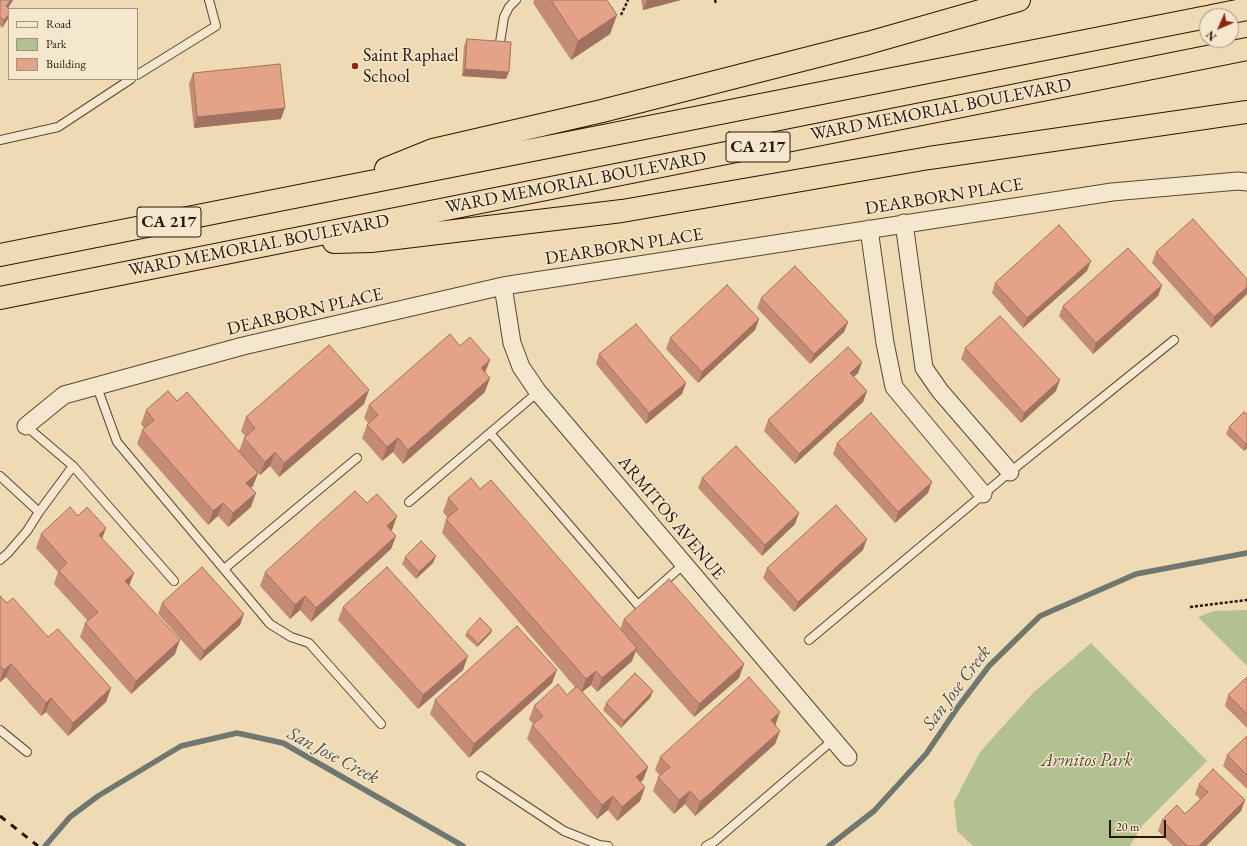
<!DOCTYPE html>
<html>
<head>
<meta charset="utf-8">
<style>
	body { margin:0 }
	#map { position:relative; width:1247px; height:846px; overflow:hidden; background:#eedab3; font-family:"EB Garamond",serif }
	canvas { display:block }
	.legend { position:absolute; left:8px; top:8px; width:130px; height:72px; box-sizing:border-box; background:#f4e7ce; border:1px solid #a2937f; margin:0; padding:5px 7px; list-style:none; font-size:12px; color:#281608 }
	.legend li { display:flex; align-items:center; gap:8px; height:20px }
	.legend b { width:20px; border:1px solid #a2937f }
	.north { position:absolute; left:1199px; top:8px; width:40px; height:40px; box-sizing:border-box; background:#f4e7ce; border:1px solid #a2937f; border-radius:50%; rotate:225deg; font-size:11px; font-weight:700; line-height:16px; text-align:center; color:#281608 }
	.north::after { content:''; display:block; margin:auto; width:14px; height:18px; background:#8f2418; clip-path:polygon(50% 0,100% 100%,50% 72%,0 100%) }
	.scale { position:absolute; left:1109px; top:820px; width:57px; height:18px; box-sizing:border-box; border:2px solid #281608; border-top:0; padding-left:5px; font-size:12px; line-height:14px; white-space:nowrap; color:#281608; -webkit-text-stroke:3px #f4e7ce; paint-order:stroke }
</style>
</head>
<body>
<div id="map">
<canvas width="1247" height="846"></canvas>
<ul class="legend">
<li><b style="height:5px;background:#f4e7ce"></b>Road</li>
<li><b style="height:11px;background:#b3c191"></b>Park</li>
<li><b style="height:11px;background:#e4a389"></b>Building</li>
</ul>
<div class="north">N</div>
<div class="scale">20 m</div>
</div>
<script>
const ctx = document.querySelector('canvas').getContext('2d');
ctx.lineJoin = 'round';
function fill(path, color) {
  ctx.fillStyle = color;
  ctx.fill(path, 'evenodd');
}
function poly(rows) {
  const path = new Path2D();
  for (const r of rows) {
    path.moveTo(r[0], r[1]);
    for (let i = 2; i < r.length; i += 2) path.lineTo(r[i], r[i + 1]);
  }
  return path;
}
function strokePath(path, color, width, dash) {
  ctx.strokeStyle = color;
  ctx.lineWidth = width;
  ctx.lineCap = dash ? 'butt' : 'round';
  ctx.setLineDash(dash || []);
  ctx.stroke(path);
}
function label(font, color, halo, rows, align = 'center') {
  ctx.font = font + ' "EB Garamond",serif';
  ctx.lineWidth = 3;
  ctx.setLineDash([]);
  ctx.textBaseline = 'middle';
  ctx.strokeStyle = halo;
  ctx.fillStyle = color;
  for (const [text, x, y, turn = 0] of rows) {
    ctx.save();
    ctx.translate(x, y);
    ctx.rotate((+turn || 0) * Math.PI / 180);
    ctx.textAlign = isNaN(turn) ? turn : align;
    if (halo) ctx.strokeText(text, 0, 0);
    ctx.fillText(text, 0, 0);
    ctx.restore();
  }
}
const green = poly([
	[1247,610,1247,666,1198,617,1213,611],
	[1091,643,1207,761,1142,826,1130,846,973,846,957,831,954,802,980,752,1034,692]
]);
const stream = poly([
	[45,846,70,817,98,796,181,746,237,733,283,743,463,846],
	[829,846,874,811,926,754,958,707,989,666,1040,616,1136,574,1247,553]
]);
const path = poly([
	[715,0,716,4],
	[621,15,628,0],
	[1190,607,1247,600]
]);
const service = poly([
	[499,49,504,17,509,7,516,0],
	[137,75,216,26,209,0],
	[0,140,58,127,131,79],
	[97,387,117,442,270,624,291,637,309,643,381,724],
	[26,426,73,466],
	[490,433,638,605,684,564],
	[0,476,39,512,73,466,174,581],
	[409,502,538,392],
	[0,560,8,553,27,531,39,512],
	[224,569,357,458],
	[809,640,1010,472,1174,340],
	[0,730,27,752],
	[481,776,564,831,599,845,608,846],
	[706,846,715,841,833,740]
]);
const minor = poly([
	[904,223,924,368,940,391,1010,472],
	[869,229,885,343,894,387,983,494],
	[503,286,512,343,521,367,538,392,848,757],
	[26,426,64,395,243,346,503,286,1112,192,1238,181,1247,182]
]);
const motorway = poly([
	[1212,16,1247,9],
	[386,169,433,150,602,111,868,43,1019,0],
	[334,242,371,241,622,211,929,158,1247,112],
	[0,255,1207,17],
	[0,298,1247,49]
]);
const rail = poly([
	[0,816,38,846]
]);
const wall = poly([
	[0,0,13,0,8,8,9,9,9,17,2,28,0,26],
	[534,0,607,0,617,15,610,34,571,60,533,3],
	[641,0,681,0,643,10],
	[467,39,506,79,462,76,464,46],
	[193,73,281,119,194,128,189,84],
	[1156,252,1247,279,1247,294,1211,328,1152,263],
	[1087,271,1023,328,992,293,995,283],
	[1162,285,1158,296,1093,354,1059,316,1063,306],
	[761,298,848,322,844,332,810,364,757,308],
	[759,319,755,330,698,383,666,349,670,338],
	[965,348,1056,391,1021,423,961,359],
	[599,354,686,383,682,394,646,424,596,364],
	[862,362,858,373,854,377,867,391,863,402,795,464,764,431,768,420],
	[485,373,485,392,403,464,393,452,382,461,362,438,367,425,368,423,364,418,369,405],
	[177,401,239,451,244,438,245,436,241,431,246,417,364,404,279,477,270,466,260,475,258,473,253,486,251,488,251,507,228,527,218,516,208,525,137,444,142,430,144,428,141,424,146,410],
	[1244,412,1247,448,1244,451,1226,434,1229,427],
	[837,443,928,493,895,523,833,454],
	[702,478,795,524,762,556,698,488],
	[480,489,620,629,624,619,744,664,739,678,694,717,635,651,632,661,597,692,591,685,582,692,648,767,643,780,640,782,645,787,640,801,617,821,608,810,597,819,527,739,532,725,533,724,529,719,534,706,567,695,575,687,442,533,446,519,448,518,443,512,448,498],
	[367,503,397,516,392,530,391,531,396,536,391,549,311,622,300,610,290,619,260,586,265,572],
	[78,516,106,528,102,539,134,573,129,585,175,654,131,694,80,637,85,623,88,621,54,584,58,572,36,548,41,534],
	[863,550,794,612,763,578,767,568],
	[436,556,433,563,416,579,402,564,405,557],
	[0,596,7,603,111,688,106,702,68,736,46,712,41,716,6,677,0,682],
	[162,603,240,625,200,661,158,614],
	[343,607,463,670,418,709,338,620],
	[467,632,491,633,477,647,465,636],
	[1247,677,1247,728,1225,706,1228,695],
	[552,683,469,758,430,714,435,700],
	[653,691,650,698,621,728,603,710,606,703],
	[775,726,780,731,775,744,695,816,685,804,674,814,653,791,658,777,660,776,655,770,660,757],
	[1247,736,1247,789,1223,766,1227,755],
	[1199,784,1245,800,1241,811,1206,846,1173,846,1158,831,1162,820,1185,814,1200,799,1195,794]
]);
const shadedWall = poly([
	[11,0,13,0,4,14,6,6],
	[647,0,681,0,643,10],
	[9,14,9,17,2,28,4,20],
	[617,15,610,34,571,60,578,41],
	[465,69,509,72,506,79,462,76],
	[285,108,281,119,194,128,197,117],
	[1091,261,1087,271,1023,328,1027,318],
	[1162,285,1158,296,1093,354,1096,343],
	[1247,287,1247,294,1211,328,1214,317],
	[759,319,755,330,698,383,702,372],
	[848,322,844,332,810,364,814,354],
	[490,360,485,373,481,368],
	[862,362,858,373,846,383,850,373],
	[490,378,485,392,403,464,408,450],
	[1060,380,1056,391,1021,423,1024,413],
	[686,383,682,394,646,424,649,413],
	[369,390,364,404,279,477,284,463],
	[867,391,863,402,795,464,799,454],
	[398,438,393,452,382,461,387,447],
	[1247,443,1247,448,1244,451,1246,444],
	[275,452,270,466,260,475,265,462],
	[258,473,253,486,241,496,246,483],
	[932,482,928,493,895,523,898,512],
	[256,493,251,507,228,527,233,513],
	[223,503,218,516,208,525,213,511],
	[799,513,795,524,762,556,765,545],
	[397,516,392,530,382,539,387,526],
	[106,528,101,541,99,535],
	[396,536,391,549,311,622,316,608],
	[867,539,863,550,794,612,798,602],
	[436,556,433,563,416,579,419,572],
	[134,573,129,586,125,581],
	[305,596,300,610,290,619,295,605],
	[244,614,240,625,200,661,204,651],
	[492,630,491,633,477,647,478,644],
	[180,640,175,654,131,694,136,681],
	[637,648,632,661,597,692,602,678],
	[468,656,463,670,418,709,423,695],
	[11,664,6,677,0,682,0,680,4,670],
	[744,664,739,678,694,717,699,704],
	[557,670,552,683,469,758,474,744],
	[596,671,591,685,581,693,586,679],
	[111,688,106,702,68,736,73,723],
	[653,691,650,698,621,728,624,721],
	[51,698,46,712,41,716,46,703],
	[780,712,775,726,771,720],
	[780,731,775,744,695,816,700,802],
	[648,767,643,780,631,791,636,777],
	[645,787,640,801,617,821,622,807],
	[690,791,685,804,674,814,679,800],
	[613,796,608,810,597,819,602,805],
	[1245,800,1241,811,1206,846,1199,846]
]);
const building = poly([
	[0,0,11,0,6,6,10,9,9,9,9,14,4,20,0,17,0,0],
	[551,0,607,0,617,15,578,41,551,0],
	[467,39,511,42,509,72,465,69,467,39],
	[280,64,285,108,197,117,193,73,280,64],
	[1193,219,1247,279,1247,287,1214,317,1156,252,1193,219],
	[1059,225,1091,261,1027,318,995,283,1059,225],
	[1128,248,1162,285,1096,343,1063,306,1128,248],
	[795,266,848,322,814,354,761,298,795,266],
	[727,285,759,319,702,372,670,338,727,285],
	[1000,316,1060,380,1024,413,965,348,1000,316],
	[636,324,686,383,649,413,599,354,636,324],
	[450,334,460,346,470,337,490,360,481,368,490,378,408,450,398,438,387,447,367,425,378,415,369,405,450,334],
	[329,345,369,390,284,463,275,452,265,462,244,438,255,428,246,417,329,345],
	[848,347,862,362,850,373,867,391,799,454,768,420,848,347],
	[168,391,177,401,187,392,258,473,246,483,256,493,233,513,223,503,213,511,142,430,154,420,146,410,168,391],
	[1244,412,1247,414,1247,443,1246,444,1229,427,1244,412],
	[871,413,932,482,898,512,837,443,871,413],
	[736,446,799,513,765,545,702,478,736,446],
	[471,478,480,489,491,480,637,648,602,678,596,671,586,679,446,519,458,509,448,498,471,478],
	[355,491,367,503,377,494,397,516,387,526,396,536,316,608,305,596,295,605,265,572,355,491],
	[836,505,867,539,798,602,767,568,836,505],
	[70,507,78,516,87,507,106,528,99,535,134,573,125,581,180,640,136,681,85,623,98,612,59,571,67,563,41,534,70,507],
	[421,541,436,556,419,572,405,557,421,541],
	[202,567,244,614,204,651,162,603,202,567],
	[387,567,468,656,423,695,343,607,387,567],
	[669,579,744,664,699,704,624,619,669,579],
	[0,596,7,603,13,598,48,637,58,629,111,688,73,723,51,698,46,703,11,664,4,670,0,666,0,596],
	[480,618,492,630,478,644,467,632,480,618],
	[517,626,557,670,474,744,435,700,517,626],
	[635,673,653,691,624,721,606,703,635,673],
	[749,677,780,712,771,720,780,731,700,802,690,791,679,800,658,777,670,767,660,757,749,677],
	[1247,677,1247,714,1228,695,1247,677],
	[558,684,567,695,577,686,648,767,636,777,645,787,622,807,613,796,602,805,532,725,543,716,534,706,558,684],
	[1247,736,1247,775,1227,755,1247,736],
	[1213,769,1245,800,1199,846,1187,846,1162,820,1177,805,1185,814,1208,792,1199,784,1213,769]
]);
const markers = [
	[355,66,4,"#8f2418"]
];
const shields = [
	[758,147,64],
	[169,222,64]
];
const shieldNames = [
	["CA 217",758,147],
	["CA 217",169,222]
];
const poiNames = [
	["Saint Raphael",363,56],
	["School",363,77]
];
const streetNames = [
	["WARD MEMORIAL BOULEVARD",941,110,-11],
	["WARD MEMORIAL BOULEVARD",576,183,-11],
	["DEARBORN PLACE",944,197,-9],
	["WARD MEMORIAL BOULEVARD",259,246,-11],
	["DEARBORN PLACE",624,247,-9],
	["DEARBORN PLACE",305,312,-13],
	["ARMITOS AVENUE",671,518,50]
];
const parkNames = [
	["Armitos Park",1087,761]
];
const waterNames = [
	["San Jose Creek",957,688,-53],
	["San Jose Creek",333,756,28]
];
fill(green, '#b3c191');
strokePath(stream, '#6f7771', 5.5);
strokePath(service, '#5a4733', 10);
strokePath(minor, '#5a4733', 19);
strokePath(motorway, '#281608', 24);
strokePath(path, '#281608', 2.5, [3, 2]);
strokePath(service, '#f4e7ce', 8);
strokePath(minor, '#f4e7ce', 17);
strokePath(motorway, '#eedab3', 22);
strokePath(rail, '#281608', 3, [7, 7]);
fill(wall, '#c48c76');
fill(shadedWall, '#a07260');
fill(building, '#e4a389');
strokePath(building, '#a07260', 1);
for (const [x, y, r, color] of markers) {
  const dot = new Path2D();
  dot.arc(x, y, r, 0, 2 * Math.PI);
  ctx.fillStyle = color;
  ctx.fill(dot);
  strokePath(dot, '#f4e7ce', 1.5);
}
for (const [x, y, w] of shields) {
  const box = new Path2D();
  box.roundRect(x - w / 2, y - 15, w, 30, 3);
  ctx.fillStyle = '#f4e7ce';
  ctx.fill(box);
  strokePath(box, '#281608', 1);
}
label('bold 17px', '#281608', null, shieldNames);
label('18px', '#281608', '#f4e7ce', poiNames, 'left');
label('18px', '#281608', '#f4e7ce', streetNames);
label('italic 18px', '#524931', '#f4e7ce', parkNames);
label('italic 19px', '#514f45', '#f4e7ce', waterNames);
</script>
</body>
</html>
